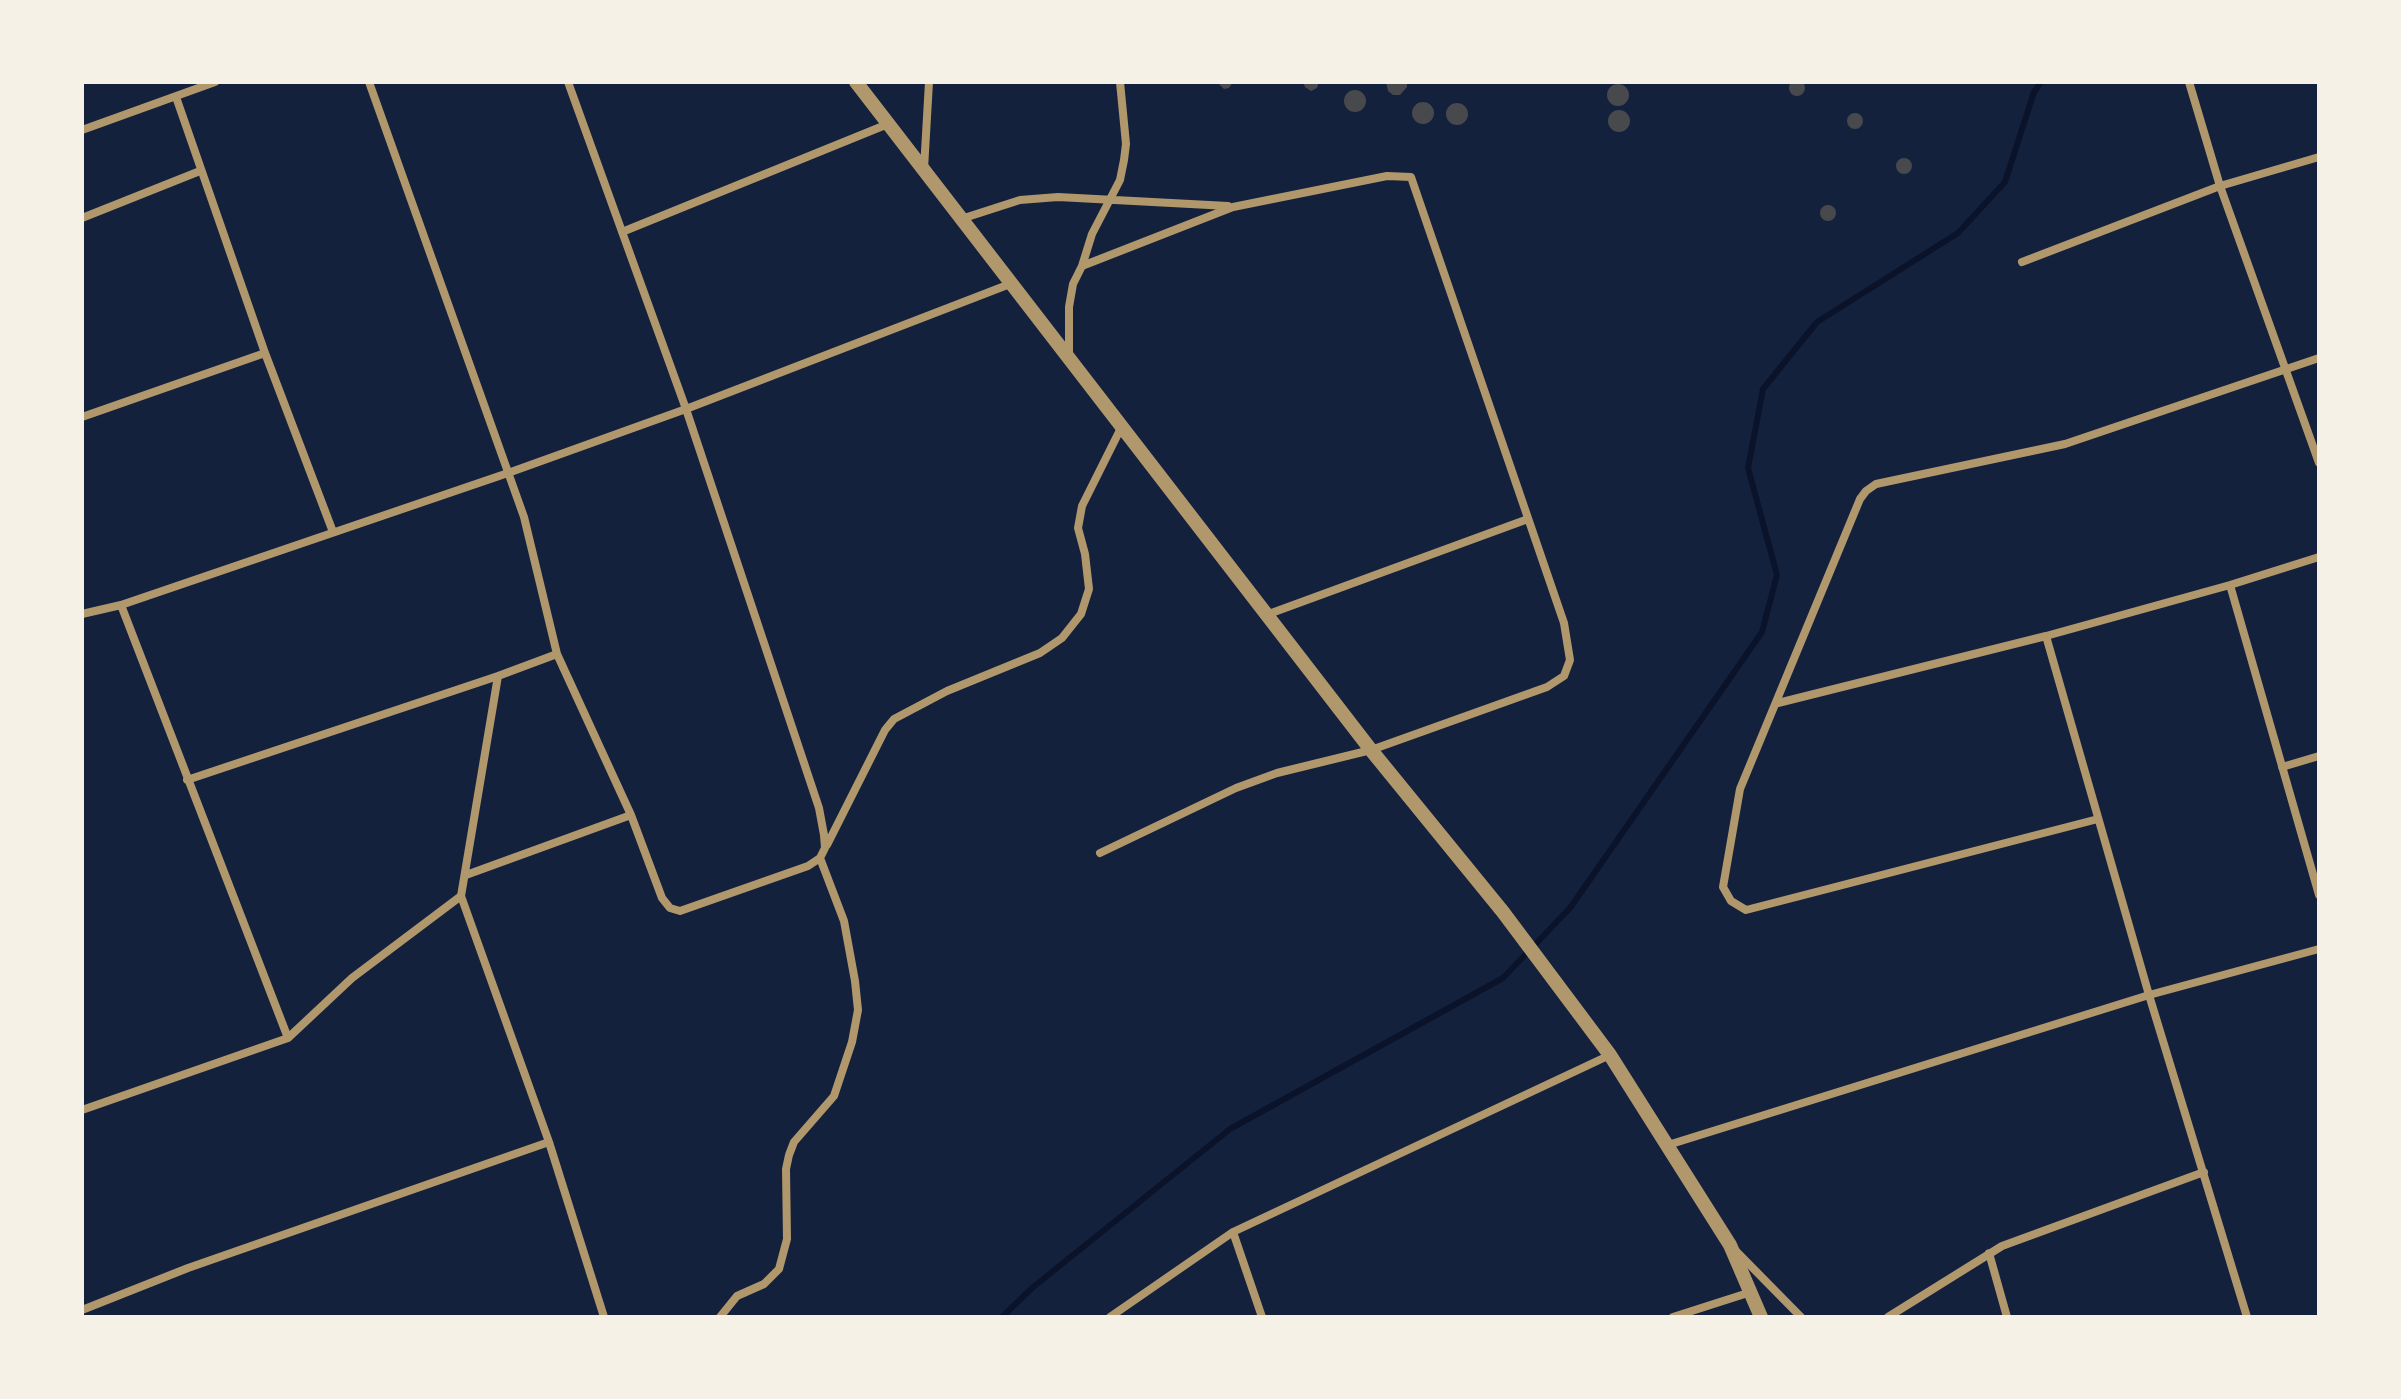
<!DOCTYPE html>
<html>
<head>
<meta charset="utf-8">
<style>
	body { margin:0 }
	#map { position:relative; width:2401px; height:1399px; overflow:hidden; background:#14213d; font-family:"Open Sans",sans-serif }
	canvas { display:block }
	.frame { position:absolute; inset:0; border:84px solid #f6f1e7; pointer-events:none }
</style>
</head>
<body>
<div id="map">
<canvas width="2401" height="1399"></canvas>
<div class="frame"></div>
</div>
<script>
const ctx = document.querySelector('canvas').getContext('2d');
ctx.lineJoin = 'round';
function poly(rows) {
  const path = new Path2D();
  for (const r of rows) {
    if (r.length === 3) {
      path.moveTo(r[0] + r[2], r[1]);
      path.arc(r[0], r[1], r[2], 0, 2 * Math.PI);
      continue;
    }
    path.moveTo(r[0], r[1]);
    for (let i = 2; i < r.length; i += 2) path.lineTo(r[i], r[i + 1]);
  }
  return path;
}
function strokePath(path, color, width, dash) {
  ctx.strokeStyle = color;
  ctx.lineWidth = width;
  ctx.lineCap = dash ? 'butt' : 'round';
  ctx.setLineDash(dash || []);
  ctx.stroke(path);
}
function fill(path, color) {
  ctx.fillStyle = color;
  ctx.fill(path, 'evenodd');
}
const stream = poly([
	[1002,1317,1032,1288,1230,1129,1503,978,1570,908,1762,632,1777,575,1748,468,1763,389,1817,322,1958,233,2005,182,2034,92,2041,82]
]);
const building = poly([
	[1797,88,8],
	[1217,82,1233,82,1229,88,1224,89],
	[1303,82,1319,82,1317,88,1311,91,1305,87],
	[1386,82,1407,82,1407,87,1400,95,1393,95,1388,91],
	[1618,95,11],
	[1355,101,11],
	[1423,113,11],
	[1457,114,11],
	[1619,121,11],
	[1855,121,8],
	[1904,166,8],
	[1828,213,8]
]);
const minor = poly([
	[369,82,524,517,557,654,631,815,662,898,670,908,680,911,808,866,820,858,825,848,824,835,819,808,686,409,568,82],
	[2189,82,2220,186,2319,463],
	[176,97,265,353,333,532],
	[82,130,215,82],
	[924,169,929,82],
	[82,218,200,171],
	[961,219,1020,200,1058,197,1228,206],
	[622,232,888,124],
	[2022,262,2220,186,2319,157],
	[1082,266,1092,234,1120,180,1124,160,1126,144,1120,82],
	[1069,355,1069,307,1073,284,1082,266,1233,207,1387,176,1411,177,1564,623,1570,660,1564,676,1547,687,1371,750,1277,773,1236,788,1100,853],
	[82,417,265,353],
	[2230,585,2319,895],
	[121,605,288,1038],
	[82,614,121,605,508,473,686,409,1010,284],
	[1266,615,1528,519],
	[2046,636,2149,995,2247,1317],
	[557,654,498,676,461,896,549,1142,604,1317],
	[1778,703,2046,636,2230,585,2319,557],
	[2282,767,2319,756],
	[187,780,498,676],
	[2098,819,1746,910,1731,901,1723,887,1740,789,1860,499,1866,491,1876,484,2065,444,2319,358],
	[827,845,885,730,894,719,947,691,1040,653,1062,638,1081,614,1089,589,1085,554,1078,528,1082,506,1121,428],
	[466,875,631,815],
	[82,1110,288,1038,352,978,461,896],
	[1668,1145,2149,995,2319,949],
	[1233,1232,1262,1317],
	[1736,1251,1801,1317],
	[1989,1253,2007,1317],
	[82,1310,188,1268,549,1142],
	[720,1317,737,1296,764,1284,779,1269,787,1239,786,1169,789,1155,794,1142,834,1096,852,1042,858,1010,855,981,844,921,820,858],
	[1110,1317,1233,1232,1610,1055],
	[1673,1317,1751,1292],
	[1888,1317,2002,1246,2204,1172]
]);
const tertiary = poly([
	[856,82,1371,750,1503,912,1610,1055,1730,1245,1761,1317]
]);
strokePath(stream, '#0b132b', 6);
fill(building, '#48494c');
strokePath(minor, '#b1986c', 8);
strokePath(tertiary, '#b1986c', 14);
</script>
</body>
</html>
